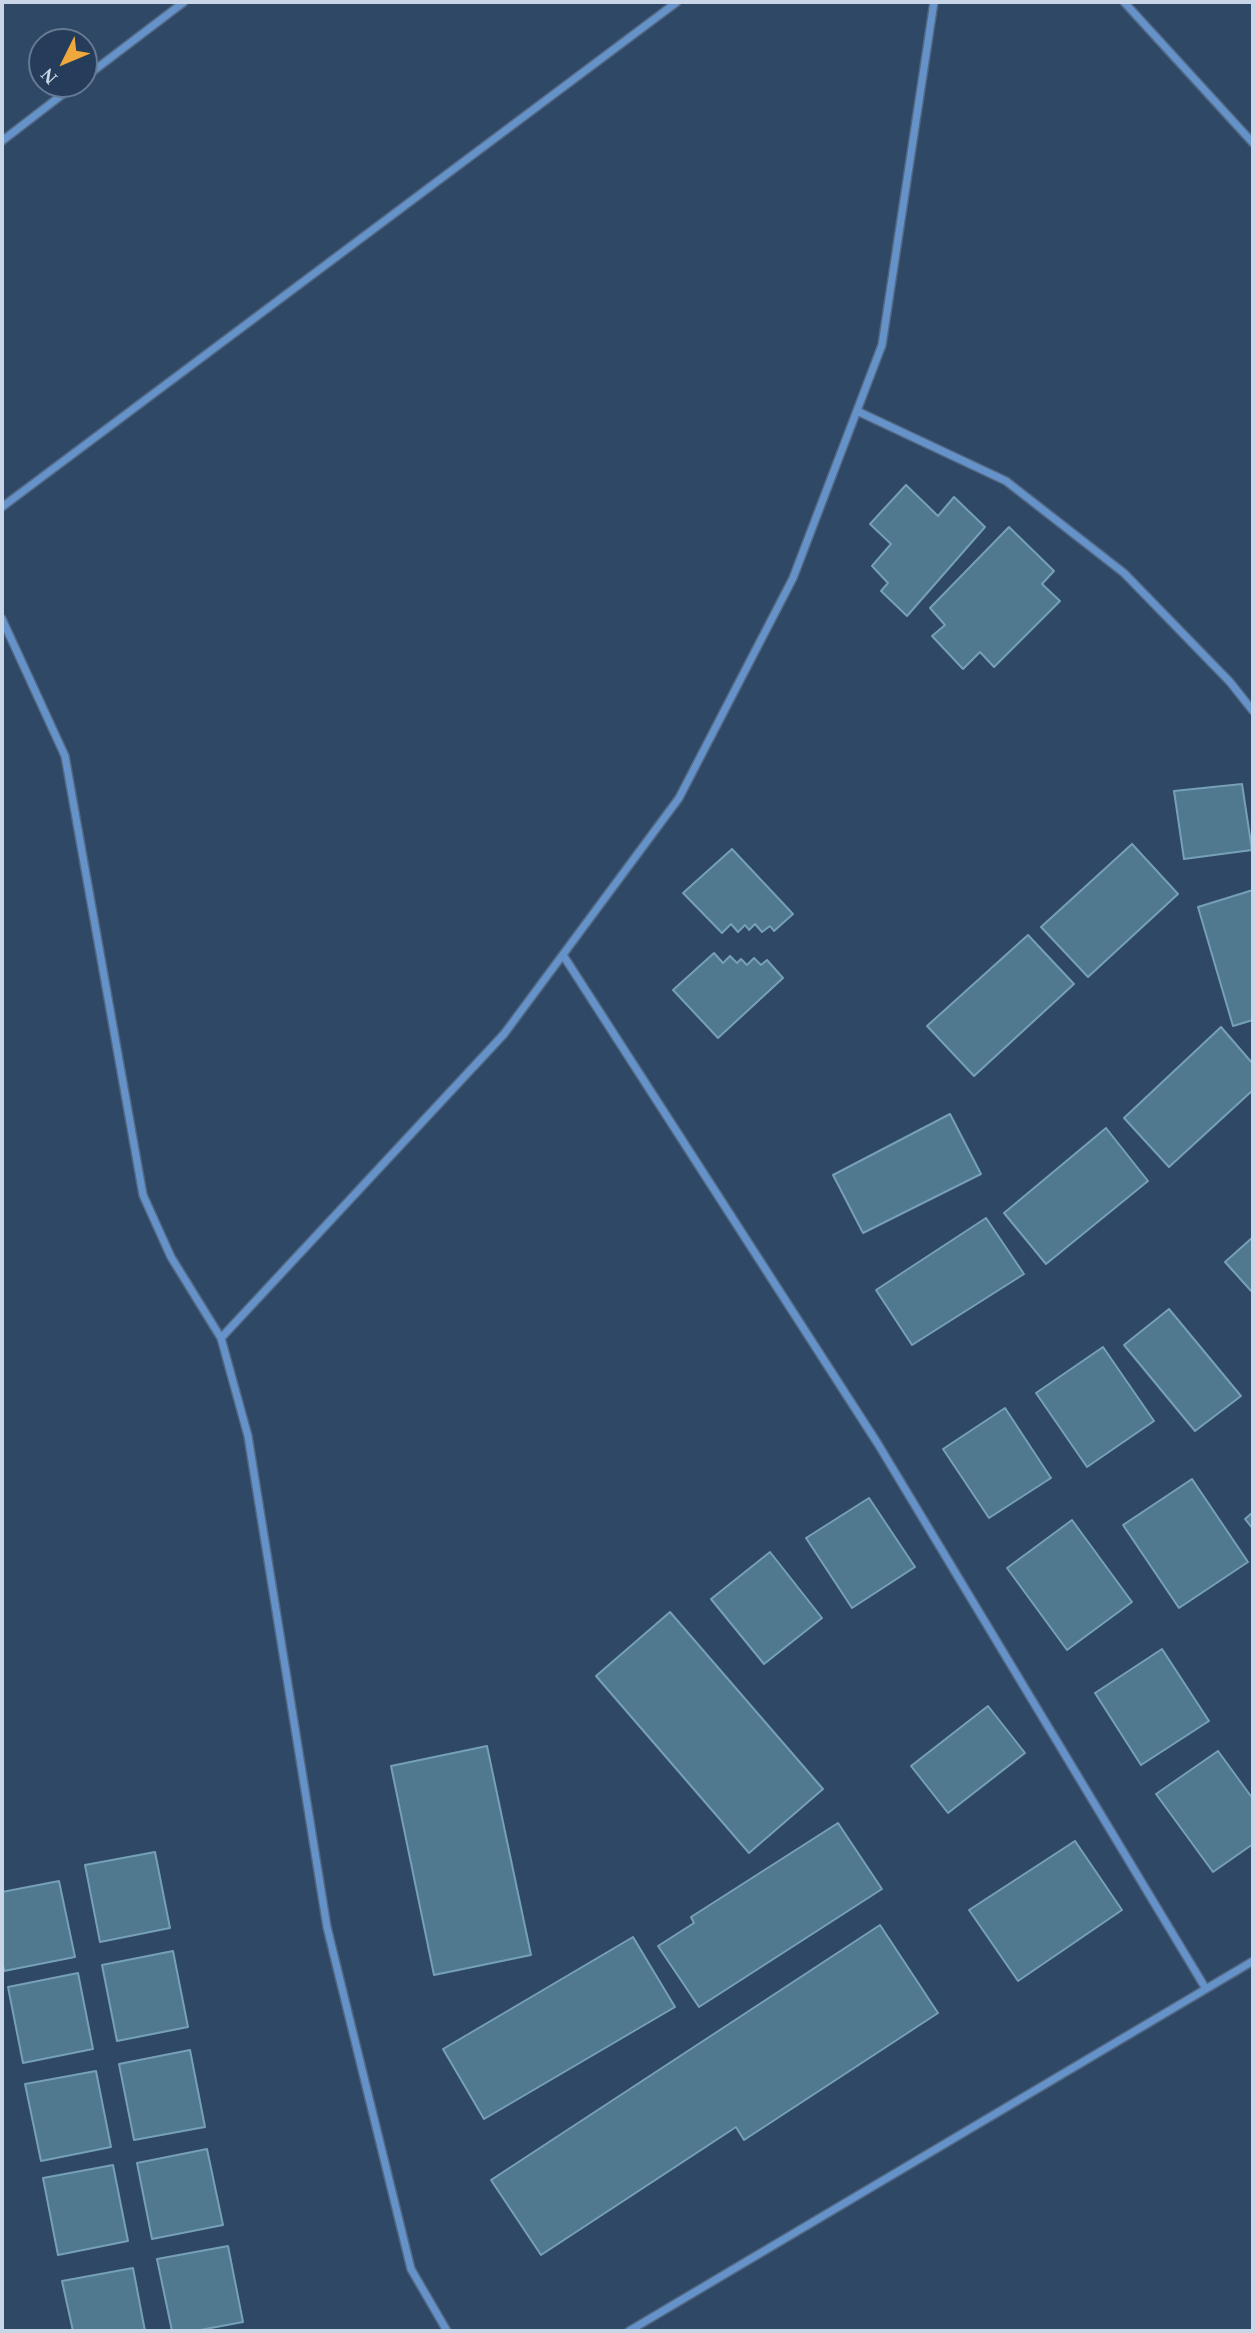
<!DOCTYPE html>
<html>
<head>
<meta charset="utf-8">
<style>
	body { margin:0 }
	#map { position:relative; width:1255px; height:2333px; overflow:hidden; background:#2f4865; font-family:Georgia,serif }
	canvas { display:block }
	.frame { position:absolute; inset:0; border:4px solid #c8d6e8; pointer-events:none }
	.north { position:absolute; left:28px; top:28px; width:70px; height:70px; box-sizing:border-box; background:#253d5a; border:2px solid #667a93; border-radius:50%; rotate:227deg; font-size:19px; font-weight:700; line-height:28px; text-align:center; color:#c8d6e8 }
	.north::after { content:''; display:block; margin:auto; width:24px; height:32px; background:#eea83c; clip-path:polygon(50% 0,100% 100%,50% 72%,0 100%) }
</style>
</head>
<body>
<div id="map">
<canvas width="1255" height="2333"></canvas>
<div class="frame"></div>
<div class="north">N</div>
</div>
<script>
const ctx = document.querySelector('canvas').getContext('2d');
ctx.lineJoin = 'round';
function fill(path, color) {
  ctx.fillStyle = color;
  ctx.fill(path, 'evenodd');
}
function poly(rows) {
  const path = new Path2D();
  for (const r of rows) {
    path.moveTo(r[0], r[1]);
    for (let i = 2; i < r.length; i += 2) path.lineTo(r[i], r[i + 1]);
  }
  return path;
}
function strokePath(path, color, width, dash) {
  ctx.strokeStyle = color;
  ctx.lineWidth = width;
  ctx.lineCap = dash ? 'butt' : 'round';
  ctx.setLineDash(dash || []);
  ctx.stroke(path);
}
const building = poly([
	[906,485,938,516,954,497,985,527,907,616,881,591,888,583,872,566,891,544,870,524,906,485],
	[1009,527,1054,571,1042,584,1060,601,994,667,980,652,963,669,932,636,945,625,930,608,1009,527],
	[1242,784,1252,850,1184,859,1174,791,1242,784],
	[1132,844,1178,894,1088,977,1041,927,1132,844],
	[732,849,793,914,774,931,770,926,762,932,755,924,749,930,745,925,738,932,731,924,722,933,683,893,732,849],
	[1253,890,1253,1020,1233,1026,1198,907,1253,890],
	[1028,935,1074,984,974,1076,927,1026,1028,935],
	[714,953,723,963,730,956,737,963,741,959,747,965,754,958,761,965,767,960,783,978,718,1038,673,990,714,953],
	[1221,1027,1253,1064,1253,1090,1169,1167,1124,1118,1221,1027],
	[950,1114,981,1174,863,1233,833,1175,950,1114],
	[1106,1128,1148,1181,1046,1264,1004,1213,1106,1128],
	[986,1218,1024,1274,912,1345,876,1290,986,1218],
	[1253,1237,1253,1293,1225,1262,1253,1237],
	[1169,1309,1241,1396,1195,1431,1124,1345,1169,1309],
	[1103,1347,1154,1421,1087,1467,1036,1393,1103,1347],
	[1005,1408,1051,1478,989,1518,943,1449,1005,1408],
	[1192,1479,1248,1562,1179,1608,1123,1525,1192,1479],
	[869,1498,915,1567,852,1608,806,1538,869,1498],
	[1253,1512,1253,1529,1245,1519,1253,1512],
	[1072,1520,1132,1602,1067,1650,1007,1568,1072,1520],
	[770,1552,822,1618,764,1664,711,1599,770,1552],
	[670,1612,823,1789,749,1853,596,1676,670,1612],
	[1162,1649,1209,1721,1141,1765,1095,1693,1162,1649],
	[988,1706,1025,1753,948,1813,911,1766,988,1706],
	[487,1746,531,1955,434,1975,391,1766,487,1746],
	[1218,1751,1253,1799,1253,1844,1213,1872,1156,1794,1218,1751],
	[838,1823,882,1889,699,2007,658,1946,694,1923,691,1917,838,1823],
	[1075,1841,1122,1910,1018,1981,969,1910,1075,1841],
	[155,1852,170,1928,100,1942,85,1865,155,1852],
	[59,1881,75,1957,4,1971,2,1959,2,1892,59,1881],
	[880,1925,938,2013,744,2140,736,2127,541,2255,491,2180,880,1925],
	[633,1937,675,2007,484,2119,443,2049,633,1937],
	[173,1951,188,2027,117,2041,102,1965,173,1951],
	[78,1973,93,2049,23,2063,8,1987,78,1973],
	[190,2050,205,2127,134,2140,119,2064,190,2050],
	[96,2071,111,2147,41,2161,25,2084,96,2071],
	[207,2149,223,2225,152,2239,137,2163,207,2149],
	[113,2165,128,2241,58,2255,43,2178,113,2165],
	[228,2246,243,2322,195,2331,172,2331,157,2259,228,2246],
	[133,2268,145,2331,73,2331,62,2281,133,2268]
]);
const street = poly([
	[1124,2,1253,143],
	[84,78,184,2],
	[2,141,76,84],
	[857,411,1006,481,1124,573,1230,682,1253,711],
	[2,507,677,2],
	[2,619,65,756,143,1195,171,1257,221,1338,248,1436,327,1927,411,2269,447,2331],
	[563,955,878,1444,1206,1989],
	[221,1338,504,1034,679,798,793,578,882,345,934,2],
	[629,2331,1253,1961]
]);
fill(building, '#507990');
strokePath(building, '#76a0b8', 2);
strokePath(street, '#516782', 10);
strokePath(street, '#6592c9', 7);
</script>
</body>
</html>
